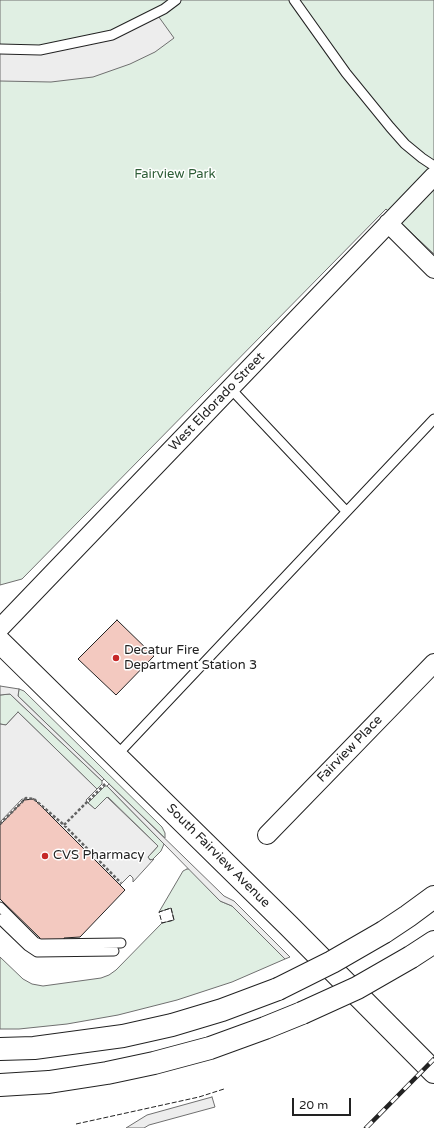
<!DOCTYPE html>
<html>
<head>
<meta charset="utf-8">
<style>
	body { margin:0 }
	#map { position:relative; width:434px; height:1128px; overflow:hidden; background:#fff; font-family:"Varela Round",sans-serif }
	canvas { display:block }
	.scale { position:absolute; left:292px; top:1098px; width:59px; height:18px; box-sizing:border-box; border:2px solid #222; border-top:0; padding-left:5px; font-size:12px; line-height:14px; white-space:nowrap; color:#222; -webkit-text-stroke:3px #fff; paint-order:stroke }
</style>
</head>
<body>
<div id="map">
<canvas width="434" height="1128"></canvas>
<div class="scale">20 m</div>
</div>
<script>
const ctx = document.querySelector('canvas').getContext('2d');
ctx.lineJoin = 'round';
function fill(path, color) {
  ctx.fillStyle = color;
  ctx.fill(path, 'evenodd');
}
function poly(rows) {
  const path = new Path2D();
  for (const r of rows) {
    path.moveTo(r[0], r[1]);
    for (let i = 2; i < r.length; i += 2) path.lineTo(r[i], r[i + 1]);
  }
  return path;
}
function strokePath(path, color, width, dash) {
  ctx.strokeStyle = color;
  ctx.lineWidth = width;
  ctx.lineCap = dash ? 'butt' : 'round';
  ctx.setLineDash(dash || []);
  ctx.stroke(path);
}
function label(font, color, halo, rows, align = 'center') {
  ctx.font = font + ' "Varela Round",sans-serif';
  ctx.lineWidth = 3;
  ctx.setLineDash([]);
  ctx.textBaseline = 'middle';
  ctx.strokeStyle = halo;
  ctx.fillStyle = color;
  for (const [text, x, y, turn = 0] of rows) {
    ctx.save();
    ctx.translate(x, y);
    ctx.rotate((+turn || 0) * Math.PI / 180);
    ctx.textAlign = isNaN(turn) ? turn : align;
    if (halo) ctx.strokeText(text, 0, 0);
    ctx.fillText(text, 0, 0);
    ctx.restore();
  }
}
const green = poly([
	[0,0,434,0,434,254,386,209,22,579,0,585,0,0],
	[19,689,24,691,162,827,165,833,165,838,18,696,19,689],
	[10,694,102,781,102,784,97,789,18,712,6,725,0,724,0,695,10,694],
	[105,786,107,786,164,844,161,851,152,860,149,859,148,857,158,846,108,797,95,809,88,803,105,786],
	[187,869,190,869,220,901,232,906,285,959,232,982,177,1000,118,1015,67,1024,19,1029,0,1029,0,957,23,979,32,984,43,986,101,978,109,975,116,970,162,923,174,920,171,908,159,912,183,871,187,869]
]);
const parking = poly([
	[156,13,174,38,155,52,130,64,93,77,51,82,0,81,0,49,40,50,112,35,156,13],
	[0,686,19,689,18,696,104,779,102,781,10,694,0,695,0,686],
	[18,712,97,789,86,800,88,803,95,809,107,797,158,846,148,857,150,860,154,859,133,882,133,878,130,875,120,885,29,800,22,799,0,822,0,724,6,725,18,712],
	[109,784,224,896,234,901,290,957,285,959,232,906,220,901,107,786,109,784],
	[212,1097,215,1107,149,1125,144,1128,126,1128,147,1115,212,1097]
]);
const building = poly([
	[117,620,154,656,116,695,78,659,117,620],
	[34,799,125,890,80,937,64,938,64,944,40,955,40,938,0,899,0,825,24,800,34,799]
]);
const path = poly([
	[0,824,26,798,34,799,64,825,121,883],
	[64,825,105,784]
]);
const lane = poly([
	[294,0,346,73,390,127,405,144,422,158,434,166],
	[0,49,40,50,112,35,164,9,176,0],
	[230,388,346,511],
	[116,756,434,419],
	[0,907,35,942,40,944,121,943],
	[0,919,28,946,37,952,114,951]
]);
const street = poly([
	[388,223,434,269],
	[0,628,434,176],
	[267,835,434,663]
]);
const primary = poly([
	[0,642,289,926,434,1072],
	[384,932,408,916,434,897],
	[411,957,434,942],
	[0,1049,34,1048,123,1036,172,1025,222,1010,278,989],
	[0,1085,49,1082,107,1073,154,1063,210,1048,265,1028,302,1013]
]);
const rail = poly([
	[366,1128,434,1059]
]);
const primaryBridge = poly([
	[278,989,332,962,384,932],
	[302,1013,357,988,411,957]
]);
const fence = poly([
	[171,908,174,920,162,923,159,912,171,908],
	[76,1124,199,1097,224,1089]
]);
const markers = [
	[116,658,4,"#c62828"],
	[45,856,4,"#c62828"]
];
const parkNames = [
	["Fairview Park",175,175]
];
const streetNames = [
	["West Eldorado Street",217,402,-46],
	["Fairview Place",350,749,-46],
	["South Fairview Avenue",218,856,45]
];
const poiNames = [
	["Decatur Fire",124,651],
	["Department Station 3",124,666],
	["CVS Pharmacy",53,856]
];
fill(green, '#e0efe3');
strokePath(green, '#6f6f6f', 1);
fill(parking, '#ededed');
strokePath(parking, '#6f6f6f', 1);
fill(building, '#f3c9c0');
strokePath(building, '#222', 1);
strokePath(lane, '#222', 11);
strokePath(street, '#222', 20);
strokePath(primary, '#222', 24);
strokePath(path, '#646464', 2.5, [3, 2]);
strokePath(lane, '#fff', 9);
strokePath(street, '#fff', 18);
strokePath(primary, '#fff', 22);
strokePath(rail, '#222', 4.5);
strokePath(rail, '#fff', 3, [9]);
strokePath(primaryBridge, '#222', 24, []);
strokePath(primaryBridge, '#fff', 22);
strokePath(fence, '#222', 1, [5, 2]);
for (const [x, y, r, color] of markers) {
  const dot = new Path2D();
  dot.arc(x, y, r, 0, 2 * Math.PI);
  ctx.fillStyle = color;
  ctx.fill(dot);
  strokePath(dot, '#fff', 1.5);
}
label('13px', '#2f5e38', '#fff', parkNames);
label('13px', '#222', '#fff', streetNames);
label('13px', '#222', '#fff', poiNames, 'left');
</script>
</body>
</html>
